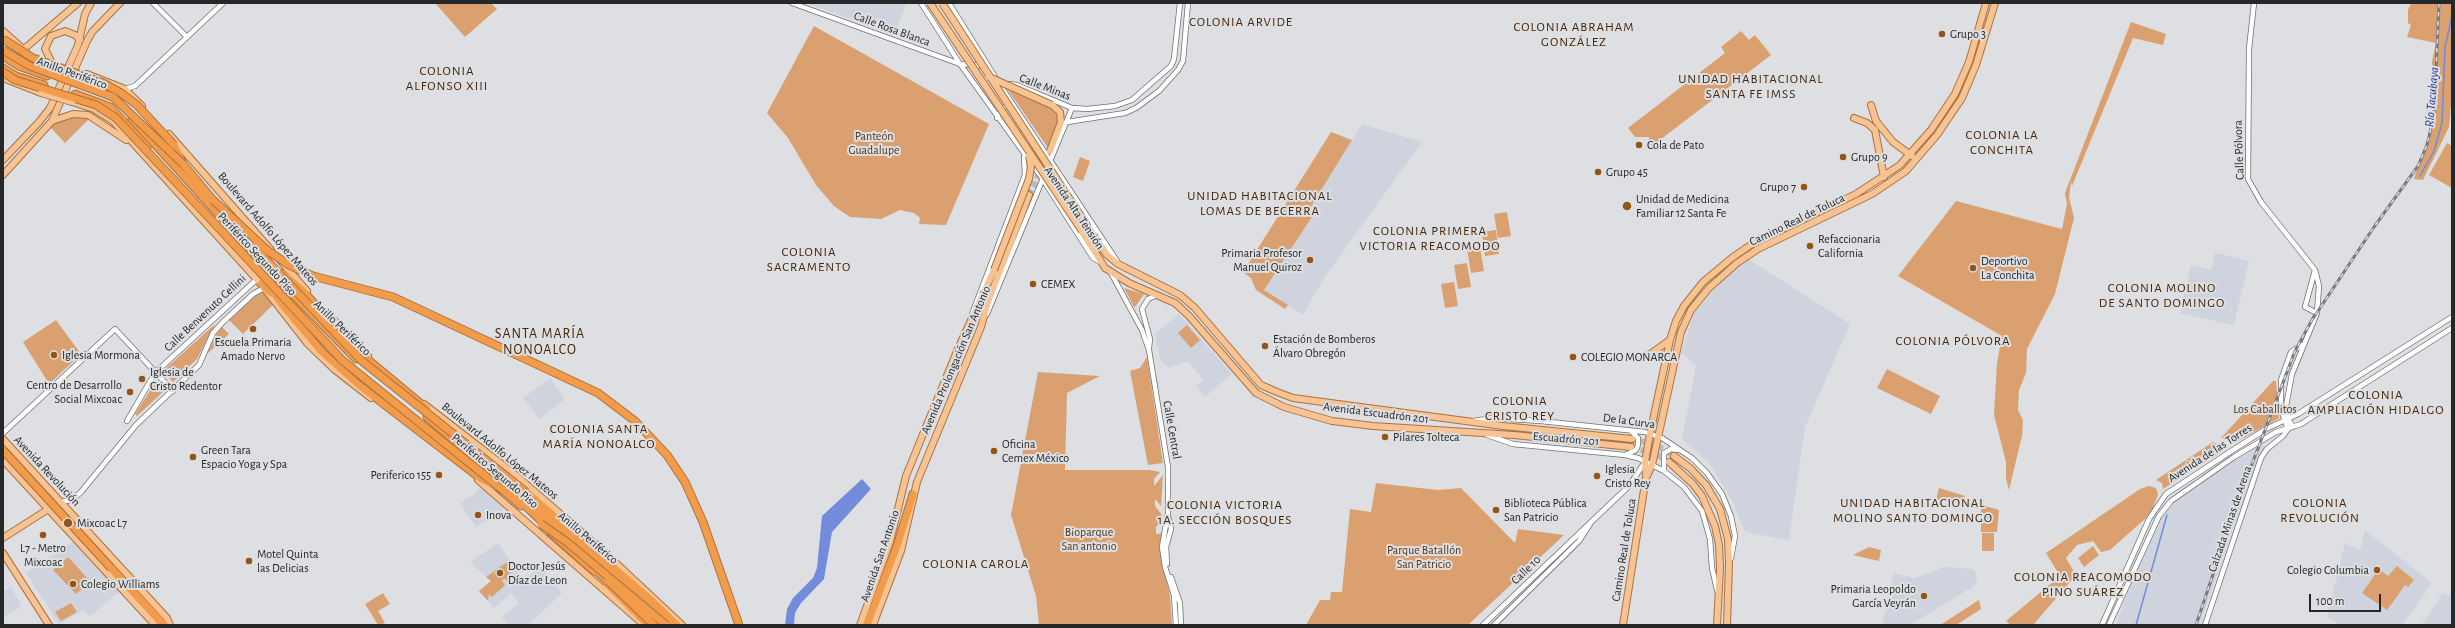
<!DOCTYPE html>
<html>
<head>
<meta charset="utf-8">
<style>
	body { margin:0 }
	#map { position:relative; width:2455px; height:628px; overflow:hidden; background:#dedfe2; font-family:"Alegreya Sans",sans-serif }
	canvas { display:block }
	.frame { position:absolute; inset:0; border:4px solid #262728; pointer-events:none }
	.scale { position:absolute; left:2309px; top:594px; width:72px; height:18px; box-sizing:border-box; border:2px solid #262728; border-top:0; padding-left:5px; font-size:12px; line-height:14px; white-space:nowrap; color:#262728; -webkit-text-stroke:3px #dedfe2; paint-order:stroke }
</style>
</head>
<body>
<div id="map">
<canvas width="2455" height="628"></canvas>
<div class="frame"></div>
<div class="scale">100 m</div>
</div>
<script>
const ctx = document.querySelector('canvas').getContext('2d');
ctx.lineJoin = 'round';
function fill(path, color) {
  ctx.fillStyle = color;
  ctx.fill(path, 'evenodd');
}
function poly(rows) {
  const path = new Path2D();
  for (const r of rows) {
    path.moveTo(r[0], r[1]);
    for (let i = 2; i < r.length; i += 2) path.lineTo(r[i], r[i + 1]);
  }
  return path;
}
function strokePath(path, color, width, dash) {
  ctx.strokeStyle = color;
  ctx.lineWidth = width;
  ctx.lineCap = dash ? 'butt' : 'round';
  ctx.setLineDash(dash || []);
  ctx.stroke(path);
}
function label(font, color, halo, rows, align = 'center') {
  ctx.font = font + ' "Alegreya Sans",sans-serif';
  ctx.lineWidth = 4;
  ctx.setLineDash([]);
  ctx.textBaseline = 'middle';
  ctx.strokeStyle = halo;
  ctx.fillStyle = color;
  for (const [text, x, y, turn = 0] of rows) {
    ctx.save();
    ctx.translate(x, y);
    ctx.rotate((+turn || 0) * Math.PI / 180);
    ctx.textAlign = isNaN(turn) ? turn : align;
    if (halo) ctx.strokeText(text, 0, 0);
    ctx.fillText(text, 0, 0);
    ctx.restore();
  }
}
const built = poly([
	[806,3,906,3,895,35],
	[1362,124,1422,142,1324,278,1303,315,1264,290,1312,217,1306,214],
	[2215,253,2249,261,2234,325,2180,313,2191,265,2211,270],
	[1745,257,1850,324,1805,427,1789,540,1745,532,1732,501,1708,461,1682,439,1696,365,1681,353,1695,311],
	[1179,314,1232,374,1205,397,1196,386,1204,380,1188,361,1169,368,1160,359,1155,334],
	[550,378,565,399,540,419,523,398],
	[2260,444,2266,446,2260,456,2199,625,2116,625,2127,594,2166,509,2194,487],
	[481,485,504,505,504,509,476,527,460,503,476,493],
	[2365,530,2432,583,2402,625,2341,625,2327,617,2345,543,2360,550],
	[74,541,120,591,90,616,83,610,59,624,26,573],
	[498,543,524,581,540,566,562,593,528,625,509,625,502,617,519,603,511,593,494,608,479,591,491,581,470,562],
	[1944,567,1972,569,1976,573,1977,581,1974,586,1910,625,1882,625,1894,573,1914,578],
	[11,587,22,606,3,618,3,592],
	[2443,593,2452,596,2452,625,2422,625]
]);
const green = poly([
	[435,3,491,3,497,9,465,37],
	[2411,3,2452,3,2452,94,2449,127,2423,180,2414,179,2434,118,2432,61,2436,43,2407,37,2411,25,2408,23,2408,10],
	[2131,22,2166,34,2163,45,2133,38,2072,186,2071,181,2069,197,2074,218,2055,294,2027,349,2026,373,2019,390,2018,410,2023,420,2022,436,2009,490,2006,479,2006,462,1994,415,1997,363,2002,336,1898,276,1956,201,2062,229,2067,204,2065,193],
	[814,26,989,124,946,225,919,224,920,218,914,213,900,210,881,219,850,217,834,206,816,185,788,138,767,113],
	[1741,31,1749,40,1755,35,1771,55,1652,146,1649,144,1649,137,1635,137,1628,128,1725,53,1721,47],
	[1008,90,1050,107,1057,114,1057,125,1048,148],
	[73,116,90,118,65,143,50,127,56,122],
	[1331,132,1352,140,1307,213,1312,217,1264,290,1288,305,1285,309,1256,290,1251,278,1243,272],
	[2447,143,2452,146,2452,188,2429,175],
	[1080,157,1090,161,1083,181,1073,177],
	[1507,212,1511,236,1498,238,1494,214],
	[1496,230,1499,254,1485,256,1482,232],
	[1480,247,1484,271,1471,273,1467,249],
	[1467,263,1471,287,1458,289,1454,265],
	[1454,282,1458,306,1445,308,1441,284],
	[1124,288,1144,294,1135,307,1134,307],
	[263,292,274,304,243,334,229,320,255,296],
	[56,320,81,354,49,384,23,342],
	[215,324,197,359,173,382,163,371],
	[1187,325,1200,340,1191,348,1178,333],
	[222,327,229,334,207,354,216,335],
	[1147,357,1163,463,1148,465,1130,371,1140,368],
	[1887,369,1940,396,1931,414,1877,388],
	[1038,372,1100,376,1067,393,1065,470,1149,470,1160,472,1154,479,1154,486,1163,475,1161,506,1155,499,1155,506,1162,515,1163,525,1156,526,1156,534,1164,533,1159,547,1170,595,1172,625,1039,625,1036,596,1011,515],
	[156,381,165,390,137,416,135,414],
	[2273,381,2276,381,2279,418,2235,443,2221,438],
	[2213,442,2226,449,2163,489,2162,483,2156,480],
	[1376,483,1438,490,1461,488,1515,543,1518,529,1564,535,1468,625,1306,625,1320,600,1330,600,1331,592,1342,592,1350,509,1371,512],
	[2149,486,2156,488,2158,494,2153,508,2146,518,2110,550,2101,552,2093,541,2077,545,2066,558,2076,575,2033,625,2011,625,2006,621,2060,576,2046,553,2140,489],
	[1939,488,1965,496,1964,501,1936,500],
	[1981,505,1999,510,1997,532,1981,532],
	[1982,533,1994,533,1994,551,1982,551],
	[2093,546,2099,555,2084,567,2078,558],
	[1869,547,1881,550,1879,561,1853,555],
	[68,557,90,581,76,594,53,570],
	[510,560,513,565,507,569,513,578,508,582,504,578,502,581,505,585,492,597,489,594,488,601,479,591,491,581,486,577],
	[2397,566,2414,580,2408,587,2405,585,2387,610,2362,593,2379,569,2388,576],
	[383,593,390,604,378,611,385,623,378,625,365,604],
	[1979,600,1981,609,1956,625,1940,625],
	[71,603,77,612,61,621,55,612]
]);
const water = poly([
	[862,479,871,489,832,532,824,579,801,603,795,613,794,625,785,625,787,609,793,598,813,578,817,568,822,516]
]);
const stream = poly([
	[2420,176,2434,151,2442,123,2445,47,2452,16],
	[2136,625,2167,515]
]);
const majorTunnel = poly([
	[1029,195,1050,151],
	[1632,439,1656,445,1674,456],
	[1632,447,1658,455,1668,462]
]);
const minor = poly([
	[153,3,187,37],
	[792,3,960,64,985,66],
	[921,3,960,64,1042,178,1093,258,1102,263],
	[949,3,1000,85,1117,261],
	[2254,3,2249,49,2248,179,2261,202,2315,270,2319,286,2317,313,2292,374,2286,406,2288,419,2293,427],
	[1009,84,1017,85,1072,108,1087,109,1115,106,1132,100,1171,66,1174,59,1180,3],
	[125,89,135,86,223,3],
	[997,118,1002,108,1011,105],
	[1067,122,1125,113,1136,108,1159,91,1178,70,1183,61,1188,3],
	[2315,270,2305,307,2317,313],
	[1111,273,1142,330,1149,350,1168,467,1168,513,1162,547,1165,567,1174,595,1176,625],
	[972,314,1025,175,1024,157],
	[987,314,1072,108],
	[1149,348,1150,339,1142,309,1148,299,1157,295],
	[127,421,155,373,257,279],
	[1473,421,1493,418,1541,421,1645,432,1662,438,1692,458,1707,473,1722,494,1731,516,1735,536,1731,558],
	[2288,429,2281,410,2281,380,2291,352,2302,345],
	[3,433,115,329,173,391],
	[1487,435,1513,444,1625,455,1638,458,1664,471,1684,487,1702,511,1710,539,1712,568,1717,590],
	[1625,455,1636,450,1638,445,1638,438,1631,431],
	[1664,471,1664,453,1671,449,1678,450],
	[60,502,72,500,81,492,136,425,199,365,213,333,223,322,253,294,264,288],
	[1167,564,1166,547,1171,529,1169,519],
	[1171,577,1180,603,1181,625],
	[1483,625,1629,486,1645,462],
	[1494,625,1579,541,1590,524],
	[2102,625,2149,519,2166,494,2236,448,2266,429,2298,414,2452,317],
	[2109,625,2159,516,2171,501,2234,457,2276,432,2301,424,2452,328],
	[2205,625,2261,458,2267,449,2283,436,2288,429]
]);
const major = poly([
	[3,31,22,48],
	[24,49,78,3],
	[52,63,45,49,51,36,65,31,75,35,80,40],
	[87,74,125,89,142,106],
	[3,78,41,93],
	[72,102,94,109,113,121,261,284,307,343,335,370,371,398],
	[1871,105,1876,121,1893,142,1912,156],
	[1854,118,1867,123,1875,130,1884,177],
	[52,121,73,114,88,115,126,140],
	[169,134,271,250],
	[1050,151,1061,122,1060,112,1052,105],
	[3,160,39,122,50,108,78,45,85,14,91,3],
	[3,175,52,121,87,41,92,32,120,3],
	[1088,227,1107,255,1118,264,1180,295,1195,308,1261,385,1277,392,1293,398,1503,426,1632,439],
	[1082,231,1105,268,1129,283,1175,303,1189,316,1256,393,1284,407,1332,421,1373,426,1514,435,1631,447],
	[280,260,307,291],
	[335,321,368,356],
	[1646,357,1670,340],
	[424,404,512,472,602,550,682,625],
	[3,439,167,618,170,625],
	[1674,456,1690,468,1706,485,1720,509,1728,539,1729,563,1727,625],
	[3,460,155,625],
	[1669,462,1693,484,1702,496,1715,526,1719,545,1720,568,1717,625],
	[1647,476,1652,465,1681,332,1691,310,1709,288,1737,263,1758,249,1872,194,1906,171,1937,135,1962,98,1976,65,1995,3],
	[478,480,643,624],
	[3,538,50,508],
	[3,553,49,625],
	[860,625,890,542,906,476,957,351,994,270],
	[873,625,901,551,917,482,981,327,988,302,1029,195],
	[1623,625,1646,477,1645,462,1650,434,1670,340,1676,321,1684,306,1703,282,1733,257,1755,242,1856,194,1900,165,1931,130,1955,94,1969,62,1986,3]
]);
const highway = poly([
	[3,56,19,66,47,76],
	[3,68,16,76,44,85],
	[75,94,110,107,147,147],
	[132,119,272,273,356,359],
	[174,145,183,164,217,205],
	[282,273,304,292,355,349,426,408],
	[267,282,280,302,322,352,359,385,480,478,504,491,521,506],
	[261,284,271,293],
	[427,417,671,625],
	[526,492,652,601,677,625],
	[519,500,548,527],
	[551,533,594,571],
	[111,568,164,625],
	[593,568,612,585],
	[607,584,648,625],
	[647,613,660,625],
	[867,625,898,543,913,494]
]);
const rail = poly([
	[2196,625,2235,509,2295,351,2312,320,2374,227,2418,166,2427,145,2434,115,2439,3]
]);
const majorBridge = poly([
	[930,3,1082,231],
	[942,3,1088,227],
	[989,77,1052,105],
	[41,93,72,102],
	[994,270,1029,179,1031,167,1029,156]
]);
const highwayBridge = poly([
	[3,39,33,58,103,83,121,93,137,105,174,145],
	[3,50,30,66,113,97,183,164],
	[3,72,15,80,96,105,116,118,343,361,504,491],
	[213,200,268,251,291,266,313,276,393,297,598,393,635,421,667,455,685,482,703,522,739,625],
	[254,247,362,361,526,492],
	[3,450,111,568],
	[541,524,568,543,666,625],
	[608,581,654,625]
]);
const markers = [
	[1942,34,4,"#925517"],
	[1639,145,4,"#925517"],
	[1843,157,4,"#925517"],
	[1598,172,4,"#925517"],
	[1804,187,4,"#925517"],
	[1627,206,5,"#925517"],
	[1810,246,4,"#925517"],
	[1310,260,4,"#925517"],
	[1973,268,4,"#925517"],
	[1033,284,4,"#925517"],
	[253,329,4,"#925517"],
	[1265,346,4,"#925517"],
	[54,355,4,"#925517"],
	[1573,357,4,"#925517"],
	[142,379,4,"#925517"],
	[130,392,4,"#925517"],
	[1385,437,4,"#925517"],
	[994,451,4,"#925517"],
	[193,457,4,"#925517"],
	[439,475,4,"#925517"],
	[1597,476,4,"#925517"],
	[1496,510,4,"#925517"],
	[478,515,4,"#925517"],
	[68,523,5,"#925517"],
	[43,535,4,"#925517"],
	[249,561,4,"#925517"],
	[2377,570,4,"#925517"],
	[500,573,4,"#925517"],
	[73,584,4,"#925517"],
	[1924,596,4,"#925517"]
];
const streetNames = [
	["Calle Rosa Blanca",892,29,20],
	["Anillo Periférico",72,73,20],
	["Calle Minas",1045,87,21],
	["Calle Pólvora",2239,150,-92],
	["Avenida Alta Tensión",1074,208,56],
	["Camino Real de Toluca",1797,220,-26],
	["Boulevard Adolfo López Mateos",268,229,49],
	["Periférico Segundo Piso",257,254,47],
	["Calle Benvenuto Cellini",205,313,-43],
	["Anillo Periférico",342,328,44],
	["Avenida Prolongación San Antonio",956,360,-67],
	["Avenida Escuadrón 201",1376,413,7],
	["De la Curva",1629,421,8],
	["Calle Central",1172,430,80],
	["Escuadrón 201",1566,439,5],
	["Boulevard Adolfo López Mateos",500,451,39],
	["Avenida de las Torres",2210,453,-33],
	["Avenida Revolución",47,471,47],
	["Periférico Segundo Piso",495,471,40],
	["Calzada Minas de Arena",2230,519,-71],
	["Anillo Periférico",588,538,40],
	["Camino Real de Toluca",1624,550,-81],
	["Avenida San Antonio",880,556,-71],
	["Calle 10",1526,570,-44]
];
const poiNames = [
	["Grupo 3",1950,34],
	["Cola de Pato",1647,145],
	["Grupo 9",1851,157],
	["Grupo 45",1606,172],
	["Grupo 7",1796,187,"right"],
	["Unidad de Medicina",1636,199],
	["Familiar 12 Santa Fe",1636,213],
	["Refaccionaria",1818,239],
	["California",1818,253],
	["Primaria Profesor",1302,253,"right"],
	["Manuel Quiroz",1302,267,"right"],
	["Deportivo",1981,261],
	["La Conchita",1981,275],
	["CEMEX",1041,284],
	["Estación de Bomberos",1273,339],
	["Álvaro Obregón",1273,353],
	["Escuela Primaria",253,342,"center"],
	["Amado Nervo",253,356,"center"],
	["Iglesia Mormona",62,355],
	["COLEGIO MONARCA",1581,357],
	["Iglesia de",150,372],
	["Cristo Redentor",150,386],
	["Centro de Desarrollo",122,385,"right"],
	["Social Mixcoac",122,399,"right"],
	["Pilares Tolteca",1393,437],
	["Oficina",1002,444],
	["Cemex México",1002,458],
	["Green Tara",201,450],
	["Espacio Yoga y Spa",201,464],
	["Iglesia",1605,469],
	["Cristo Rey",1605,483],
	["Periferico 155",431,475,"right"],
	["Biblioteca Pública",1504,503],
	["San Patricio",1504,517],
	["Inova",486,515],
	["Mixcoac L7",77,523],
	["L7 - Metro",43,548,"center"],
	["Mixcoac",43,562,"center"],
	["Motel Quinta",257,554],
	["las Delicias",257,568],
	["Doctor Jesús",508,566],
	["Díaz de Leon",508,580],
	["Colegio Columbia",2369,570,"right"],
	["Colegio Williams",81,584],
	["Primaria Leopoldo",1916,589,"right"],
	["García Veyrán",1916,603,"right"]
];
const parkNames = [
	["Panteón",874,136],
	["Guadalupe",874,150],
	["Los Caballitos",2265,409],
	["Bioparque",1089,532],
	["San antonio",1089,546],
	["Parque Batallón",1424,550],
	["San Patricio",1424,564]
];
const neighbourhoodNames = [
	["COLONIA ARVIDE",1241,22],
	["COLONIA ABRAHAM",1574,27],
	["GONZÁLEZ",1574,42],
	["COLONIA",447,71],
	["ALFONSO XIII",447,86],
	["UNIDAD HABITACIONAL",1751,79],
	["SANTA FE IMSS",1751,94],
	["COLONIA LA",2002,135],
	["CONCHITA",2002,150],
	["UNIDAD HABITACIONAL",1260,196],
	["LOMAS DE BECERRA",1260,211],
	["COLONIA PRIMERA",1430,231],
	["VICTORIA REACOMODO",1430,246],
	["COLONIA",809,252],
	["SACRAMENTO",809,267],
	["COLONIA MOLINO",2162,288],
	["DE SANTO DOMINGO",2162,303],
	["COLONIA PÓLVORA",1953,341],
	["COLONIA",2376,395],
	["AMPLIACIÓN HIDALGO",2376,410],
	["COLONIA",1520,401],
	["CRISTO REY",1520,416],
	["COLONIA SANTA",599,429],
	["MARÍA NONOALCO",599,444],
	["UNIDAD HABITACIONAL",1913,503],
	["MOLINO SANTO DOMINGO",1913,518],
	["COLONIA",2320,503],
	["REVOLUCIÓN",2320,518],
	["COLONIA VICTORIA",1225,505],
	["1A. SECCIÓN BOSQUES",1225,520],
	["COLONIA CAROLA",976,564],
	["COLONIA REACOMODO",2083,577],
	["PINO SUÁREZ",2083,592]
];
const waterNames = [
	["Río Tacubaya",2432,97,-85]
];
const quarterNames = [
	["SANTA MARÍA",540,334],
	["NONOALCO",540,350]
];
fill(built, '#cfd3dd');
fill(green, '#daa06f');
fill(water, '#728bda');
strokePath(stream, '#728bda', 1.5);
strokePath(majorTunnel, '#b9babd', 6, [6, 3]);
strokePath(minor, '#6f7073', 6);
strokePath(major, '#aa723f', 8);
strokePath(highway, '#aa723f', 9);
strokePath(minor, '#fff', 4.5);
strokePath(major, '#f7c393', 6);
strokePath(highway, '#f19b4b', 7);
strokePath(rail, '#7a7b7d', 3);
strokePath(rail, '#dedfe2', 1.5, [4.5]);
strokePath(majorBridge, '#aa723f', 8, []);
strokePath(highwayBridge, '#aa723f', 9, []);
strokePath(majorBridge, '#f7c393', 6);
strokePath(highwayBridge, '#f19b4b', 7);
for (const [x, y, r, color] of markers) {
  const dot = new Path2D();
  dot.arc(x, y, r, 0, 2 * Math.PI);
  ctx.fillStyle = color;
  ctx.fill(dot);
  strokePath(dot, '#dedfe2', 1.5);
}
label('12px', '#262728', '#dedfe2', streetNames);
label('12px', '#262728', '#dedfe2', poiNames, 'left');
label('12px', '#543519', '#dedfe2', parkNames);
ctx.letterSpacing = '1px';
label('13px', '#432609', '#dedfe2', neighbourhoodNames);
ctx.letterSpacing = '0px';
label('italic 13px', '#233490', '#dedfe2', waterNames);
ctx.letterSpacing = '1px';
label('14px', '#432609', '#dedfe2', quarterNames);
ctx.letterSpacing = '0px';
</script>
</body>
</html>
